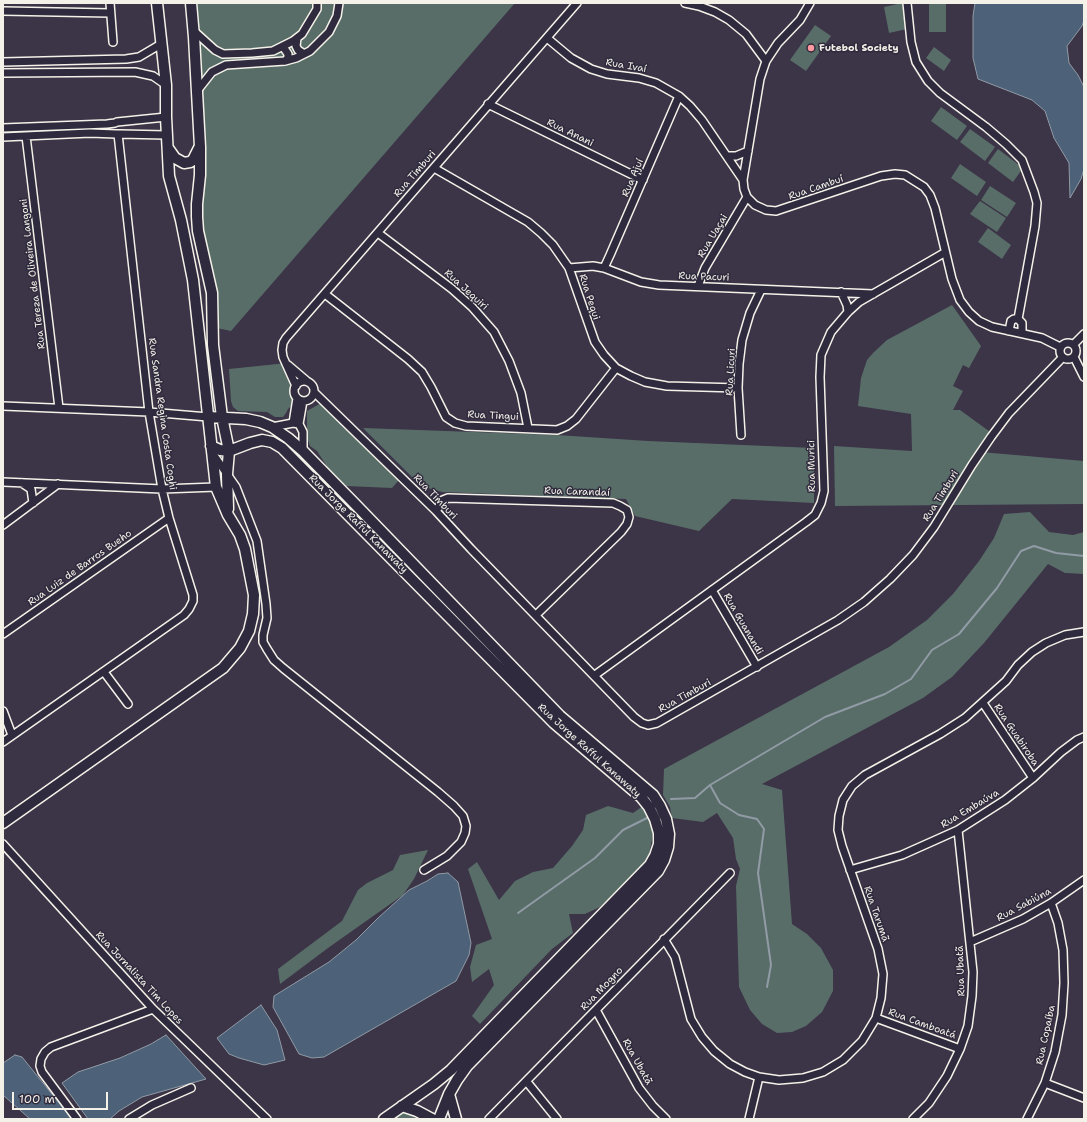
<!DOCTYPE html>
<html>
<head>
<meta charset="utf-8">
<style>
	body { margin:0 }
	#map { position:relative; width:1087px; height:1122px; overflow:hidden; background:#3c3447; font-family:"Shantell Sans",sans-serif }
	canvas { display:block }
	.frame { position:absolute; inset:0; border:4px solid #f4f1e8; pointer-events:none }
	.scale { position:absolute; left:12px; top:1092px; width:96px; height:18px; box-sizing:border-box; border:2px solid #f4f1e8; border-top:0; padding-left:5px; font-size:12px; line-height:14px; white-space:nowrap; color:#f4f1e8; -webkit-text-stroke:3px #2f2a3d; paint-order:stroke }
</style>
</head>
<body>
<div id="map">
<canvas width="1087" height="1122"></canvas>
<div class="frame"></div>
<div class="scale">100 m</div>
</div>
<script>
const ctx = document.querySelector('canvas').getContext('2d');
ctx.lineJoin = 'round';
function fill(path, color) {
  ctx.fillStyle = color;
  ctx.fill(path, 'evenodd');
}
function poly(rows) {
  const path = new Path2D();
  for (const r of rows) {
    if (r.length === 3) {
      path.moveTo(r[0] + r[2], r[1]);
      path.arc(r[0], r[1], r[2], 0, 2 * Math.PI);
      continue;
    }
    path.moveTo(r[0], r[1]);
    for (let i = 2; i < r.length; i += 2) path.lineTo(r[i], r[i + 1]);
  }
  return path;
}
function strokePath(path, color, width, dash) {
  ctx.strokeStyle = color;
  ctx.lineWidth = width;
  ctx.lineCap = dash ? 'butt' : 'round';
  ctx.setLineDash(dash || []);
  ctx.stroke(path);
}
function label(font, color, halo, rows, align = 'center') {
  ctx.font = font + ' "Shantell Sans",sans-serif';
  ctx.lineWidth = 3;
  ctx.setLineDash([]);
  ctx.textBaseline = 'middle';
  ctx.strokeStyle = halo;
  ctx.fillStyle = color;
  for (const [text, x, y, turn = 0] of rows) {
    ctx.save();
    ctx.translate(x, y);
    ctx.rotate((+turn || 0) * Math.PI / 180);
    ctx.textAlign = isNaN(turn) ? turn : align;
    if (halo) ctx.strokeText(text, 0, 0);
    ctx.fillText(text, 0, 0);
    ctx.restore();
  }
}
const green = poly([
	[191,3,515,3,231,331,212,327,197,204],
	[902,3,907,29,889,33,884,7],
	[946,3,946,32,929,32,929,4],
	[815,25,831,36,806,71,790,60],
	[934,47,951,60,944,71,926,58],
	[941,107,967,126,957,140,931,121],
	[970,129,995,147,985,161,960,142],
	[998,149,1023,168,1013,182,988,163],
	[960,164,986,182,977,196,951,178],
	[990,186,1016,203,1007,217,981,200],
	[980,201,1006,218,997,232,970,214],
	[988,228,1011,245,1002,259,978,242],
	[952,305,981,346,969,368,963,365,953,386,963,391,953,410,960,410,993,434,981,452,1084,461,1084,504,835,506,834,446,912,451,911,414,858,406,861,378,867,360,873,353,887,340],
	[287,363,293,384,294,403,288,409,286,413,283,417,275,417,267,412,238,411,233,407,231,401,229,369],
	[323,402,399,480,392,488,346,486,328,468,317,451,310,446,307,438,307,411],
	[363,428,557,435,648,441,814,448,814,503,732,499,699,531,635,516,626,499,442,492,421,486],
	[1030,512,1049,532,1073,535,1084,532,1084,574,1065,573,1048,564,984,643,952,677,923,698,762,784,782,790,792,924,807,934,821,948,833,970,833,991,822,1012,806,1026,792,1032,777,1033,762,1024,750,1010,739,987,736,886,740,869,736,859,733,838,717,813,703,822,672,818,670,807,663,795,664,769,889,647,927,620,953,594,979,561,994,538,1004,514],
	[608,806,633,813,643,806,654,830,649,854,636,876,600,907,585,914,569,914,573,933,552,949,480,1024,472,1016,494,985,489,969,472,982,470,967,476,945,492,939,468,869,477,862,499,900,515,881,533,872,553,868,572,846,583,830,586,815],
	[428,850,414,879,403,895,328,948,280,984,278,969,342,921,358,890,367,883,393,870,400,855],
	[411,1111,427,1119,390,1119,399,1112]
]);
const water = poly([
	[975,3,1084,3,1084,20,1082,26,1067,46,1069,63,1078,75,1084,87,1084,169,1081,179,1070,198,1069,163,1054,138,1045,111,1032,100,978,79,973,58,973,16,975,3],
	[448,873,458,882,471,943,469,955,456,981,324,1057,312,1058,299,1054,273,1007,274,996,329,962,356,940,378,918,409,890,427,881,438,874,448,873],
	[261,1005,277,1030,285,1060,264,1065,239,1058,229,1054,217,1038,261,1005],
	[166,1035,206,1079,142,1097,119,1111,110,1119,88,1119,62,1083,78,1072,120,1058,151,1044,166,1035],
	[15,1055,22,1057,72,1119,30,1119,3,1095,3,1063,15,1055]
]);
const stream = poly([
	[710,785,720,803,739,815,757,819,764,829,758,873,771,965,767,987],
	[671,799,695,798,710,785,825,717,885,694,911,679,932,650,959,634,997,588,1021,551,1034,546,1056,553,1084,556],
	[518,913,595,858,623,830,649,817]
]);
const street = poly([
	[110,3,113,42],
	[685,3,699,6,715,12,729,20,746,34,766,61],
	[810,3,800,20,778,43,766,61,760,79,743,180,744,189,747,197,755,205,766,210,776,211,881,176,895,174,905,175,924,187,930,195,935,208,952,279,960,300,969,312,979,321,992,327,1042,338,1060,347],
	[907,3,911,42,916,62,928,81,940,93,986,127,1006,144,1022,160,1034,192,1037,203,1035,226,1018,319],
	[3,11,110,13],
	[194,31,215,50,223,54,252,53,273,51,293,41,302,34,317,9,317,3],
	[297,38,296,46,298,50,304,54],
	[547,38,571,58,591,69,607,74,639,78,656,83,679,96,690,106,702,120,743,180],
	[281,47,284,48,288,54,288,58,285,61],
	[3,62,126,59,139,57,161,44],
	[3,73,135,72,153,76,166,85],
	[197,91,212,72,226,65,285,61,296,58,310,51,329,32,337,16,339,3],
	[488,104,643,180],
	[117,122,166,117],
	[3,128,107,124,115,123],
	[120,134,166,135],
	[26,136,59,408],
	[3,137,90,133,116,134],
	[727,156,736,156,748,151],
	[434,168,528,222,541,233,553,245,569,268,595,342,604,355,616,368,631,376,645,382,667,386,738,388],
	[378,233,452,289,472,307,494,332,509,361,521,393,528,428],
	[569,268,593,266,604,268,641,282,659,285,873,294],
	[604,268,610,255,679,96],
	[698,286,705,268,747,197],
	[841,292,847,305,848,312],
	[325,294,408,359,422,372,431,387,446,417,455,423,466,426,557,430,567,426,576,419,616,368],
	[1018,319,1022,323,1022,333],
	[1009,331,1011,321,1014,319,1018,319],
	[1068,351,8],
	[1074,344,1084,334],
	[1074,357,1084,377],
	[288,365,308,382],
	[304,391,10],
	[296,386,283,357,282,350,283,343,286,338,577,3],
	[314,392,436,511,471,549,634,717,642,723,648,725,657,723,838,620,864,602,890,579,913,555,934,527,972,465,991,437,1009,413,1063,357],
	[3,406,149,412,208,417],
	[293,423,297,398],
	[299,424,303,401],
	[272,427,293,423,299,424,303,432,303,451],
	[741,435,738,388,739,364,742,340,750,313,761,290],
	[213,454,236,487,257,541,266,604,267,618,263,635,263,642,267,649,274,660,283,668,438,792,454,806,463,816,466,826,465,833,461,842,447,856,424,870],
	[3,482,162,489,216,487],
	[22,483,31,489,33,503],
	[436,511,443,500,448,498,613,503,620,506,627,510,629,517,627,524,621,532,536,615],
	[3,525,58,484],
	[712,590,757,667],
	[3,634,169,518],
	[104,672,128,704],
	[595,675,806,522,815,515,821,503,824,491,820,377,821,355,831,332,848,312,859,302,944,253],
	[983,703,1033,778],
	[3,711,12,735],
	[3,742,184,615,189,609,193,601,193,595,169,518,162,489,149,412,118,134],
	[3,844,153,1009,267,1119],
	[850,870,902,855,958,830,1005,800,1033,778,1061,752,1077,740,1084,737],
	[664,939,675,957,691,1019,702,1037,714,1051,730,1064,745,1072,759,1077,779,1080,803,1078,823,1072,843,1060,862,1041,876,1018,881,998,883,974,878,949,842,846,838,830,839,816,843,800,852,786,865,775,940,734,965,718,1006,681,1018,665,1032,652,1046,643,1065,635,1084,632],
	[970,942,1023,919,1051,903,1084,880],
	[596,1010,639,1088,653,1106,666,1119],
	[876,1018,960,1049],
	[527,1082,557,1119],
	[1045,1083,1084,1098],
	[77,1119,42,1072,40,1066,41,1059,45,1052,51,1047,153,1009],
	[129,1119,152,1105,191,1088],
	[489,1119,730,873],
	[749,1119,759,1077],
	[913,1119,929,1103,947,1076,960,1049,968,1026,972,996,973,972,958,830],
	[1027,1119,1045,1083,1055,1052,1062,1015,1064,983,1063,950,1058,923,1051,903]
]);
const secondary = poly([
	[191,3,194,37,200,147,200,175,197,204,197,217,198,231,212,293,213,345,222,417,229,451,227,474,228,509],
	[168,148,175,158,184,163,190,162,193,160,199,148],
	[208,417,246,419,260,422,272,427,288,438,303,451,356,505,560,716,653,795,660,806,666,819,669,834,668,847,664,860,658,871,467,1066,457,1080,449,1094,439,1119],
	[211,446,220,450,229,451,250,443,262,440,272,442,282,448,554,723,641,797,649,807,655,819,659,833,659,844,655,856,650,865,451,1070,434,1084,384,1119],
	[3,823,223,668,240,648,249,631,253,614,254,595,245,549,240,535,228,515,216,487,193,280,181,220,169,176,166,117,166,85,157,3],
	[449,1094,456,1119],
	[402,1106,417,1111,432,1119]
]);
const markers = [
	[811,48,4,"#ff9aa2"]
];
const poiNames = [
	["Futebol Society",819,48]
];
const streetNames = [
	["Rua Ivaí",626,66,10],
	["Rua Anani",570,133,26],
	["Rua Timburi",415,174,-49],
	["Rua Ajuí",633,178,-67],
	["Rua Cambuí",816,188,-19],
	["Rua Uaçai",713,236,-59],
	["Rua Tereza de Oliveira Langoni",33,274,-97],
	["Rua Pacuri",704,277,2],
	["Rua Jequiri",466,290,42],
	["Rua Pequi",589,297,72],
	["Rua Licuri",731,372,-87],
	["Rua Sandra Regina Costa Coghi",162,414,82],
	["Rua Tingui",493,416,3],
	["Rua Murici",812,466,-91],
	["Rua Carandaí",577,492,2],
	["Rua Timburi",941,496,-58],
	["Rua Timburi",435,497,46],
	["Rua Jorge Rafful Kanawaty",358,524,45],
	["Rua Luiz de Barros Bueho",80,568,-35],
	["Rua Guanandi",743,624,60],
	["Rua Timburi",685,696,-29],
	["Rua Guabiroba",1016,735,56],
	["Rua Jorge Rafful Kanawaty",589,751,42],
	["Rua Embaúva",970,809,-31],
	["Rua Sabiúna",1024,905,-28],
	["Rua Tarumã",876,914,71],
	["Rua Ubatã",961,971,-92],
	["Rua Jornalista Tim Lopes",139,978,47],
	["Rua Mogno",602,989,-46],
	["Rua Camboatá",922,1024,20],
	["Rua Copaíba",1046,1035,-78],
	["Rua Ubatã",637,1062,61]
];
fill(green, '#586d68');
fill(water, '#4d6178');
strokePath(water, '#909ba5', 1);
strokePath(stream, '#909ba5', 2);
strokePath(street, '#f4f1e8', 10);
strokePath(secondary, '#f4f1e8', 13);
strokePath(street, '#2f2a3d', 7);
strokePath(secondary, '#2f2a3d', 10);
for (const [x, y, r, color] of markers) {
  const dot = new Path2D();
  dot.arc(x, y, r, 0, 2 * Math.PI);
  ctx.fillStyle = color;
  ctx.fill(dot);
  strokePath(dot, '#2f2a3d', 1.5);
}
label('bold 10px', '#f4f1e8', '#2f2a3d', poiNames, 'left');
label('10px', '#f4f1e8', '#2f2a3d', streetNames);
</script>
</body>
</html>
